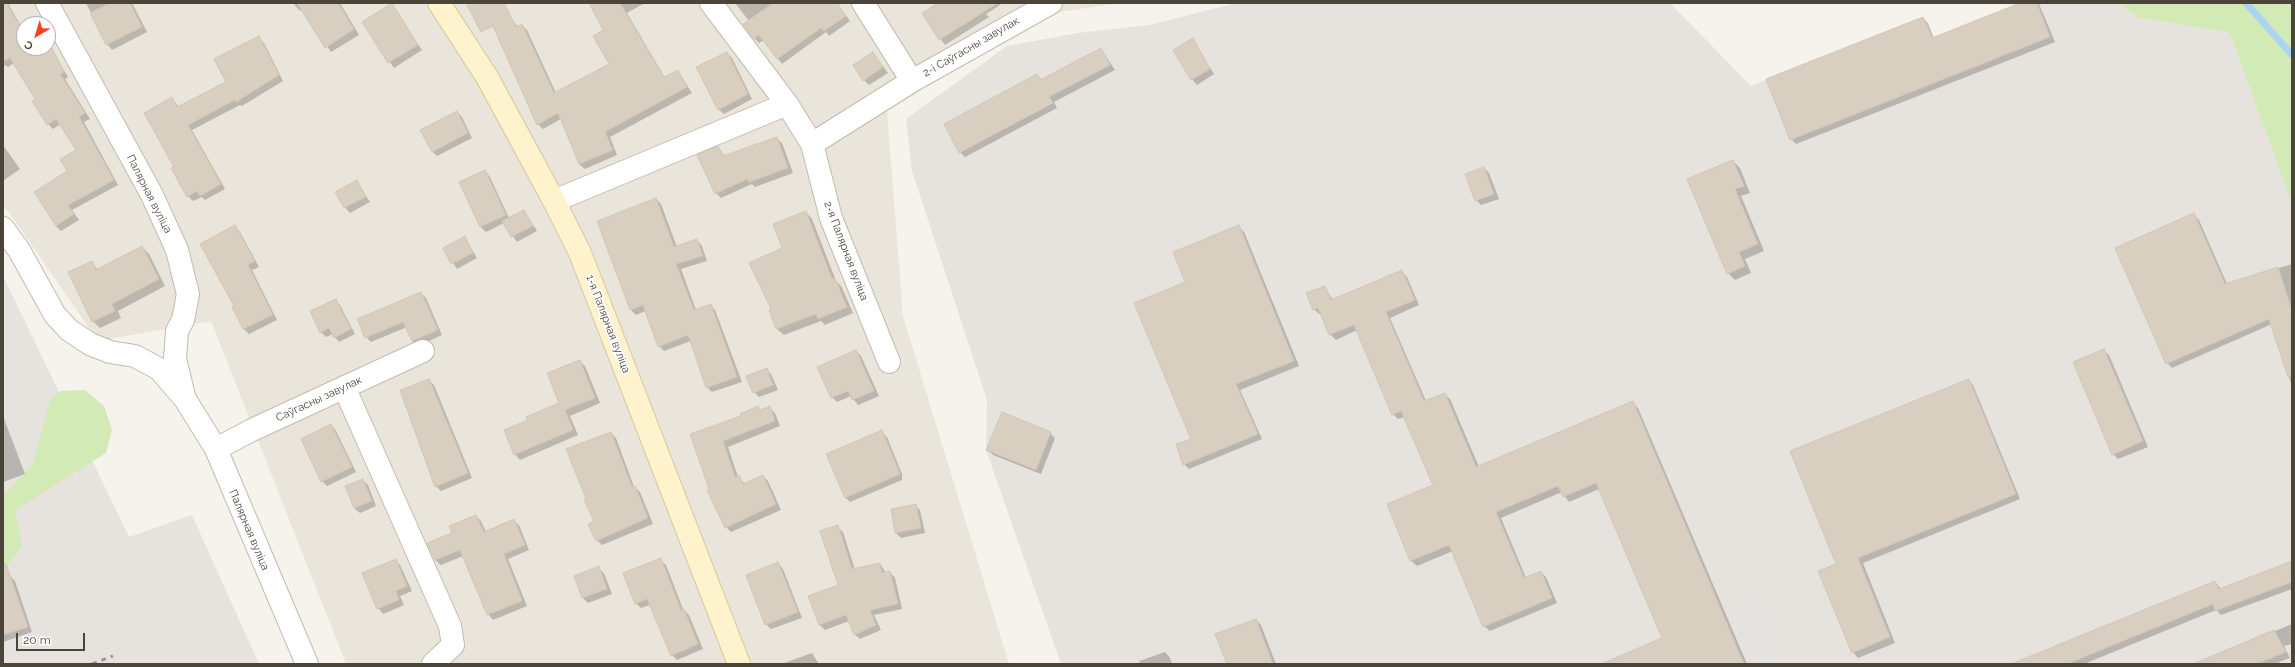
<!DOCTYPE html>
<html>
<head>
<meta charset="utf-8">
<style>
	body { margin:0 }
	#map { position:relative; width:2295px; height:667px; overflow:hidden; background:#f6f3ec; font-family:Raleway,sans-serif }
	canvas { display:block }
	.frame { position:absolute; inset:0; border:4px solid #4b4439; pointer-events:none }
	.north { position:absolute; left:16px; top:16px; width:40px; height:40px; box-sizing:border-box; background:#fff; border:1px solid #b7b4b0; border-radius:50%; rotate:218deg; font-size:11px; font-weight:700; line-height:16px; text-align:center; color:#4b4439 }
	.north::after { content:''; display:block; margin:auto; width:14px; height:18px; background:#fc3f1d; clip-path:polygon(50% 0,100% 100%,50% 72%,0 100%) }
	.scale { position:absolute; left:16px; top:633px; width:69px; height:18px; box-sizing:border-box; border:2px solid #4b4439; border-top:0; padding-left:5px; font-size:12px; line-height:14px; white-space:nowrap; color:#4b4439; -webkit-text-stroke:3px #fff; paint-order:stroke }
</style>
</head>
<body>
<div id="map">
<canvas width="2295" height="667"></canvas>
<div class="frame"></div>
<div class="north">С</div>
<div class="scale">20 m</div>
</div>
<script>
const ctx = document.querySelector('canvas').getContext('2d');
ctx.lineJoin = 'round';
function fill(path, color) {
  ctx.fillStyle = color;
  ctx.fill(path, 'evenodd');
}
function poly(rows) {
  const path = new Path2D();
  for (const r of rows) {
    path.moveTo(r[0], r[1]);
    for (let i = 2; i < r.length; i += 2) path.lineTo(r[i], r[i + 1]);
  }
  return path;
}
function strokePath(path, color, width, dash) {
  ctx.strokeStyle = color;
  ctx.lineWidth = width;
  ctx.lineCap = dash ? 'butt' : 'round';
  ctx.setLineDash(dash || []);
  ctx.stroke(path);
}
function label(font, color, halo, rows, align = 'center') {
  ctx.font = font + ' Raleway,sans-serif';
  ctx.lineWidth = 3.5;
  ctx.setLineDash([]);
  ctx.textBaseline = 'middle';
  ctx.strokeStyle = halo;
  ctx.fillStyle = color;
  for (const [text, x, y, turn = 0] of rows) {
    ctx.save();
    ctx.translate(x, y);
    ctx.rotate((+turn || 0) * Math.PI / 180);
    ctx.textAlign = isNaN(turn) ? turn : align;
    if (halo) ctx.strokeText(text, 0, 0);
    ctx.fillText(text, 0, 0);
    ctx.restore();
  }
}
const residential = poly([
	[3,3,1119,3,1047,14,887,111,903,316,1009,664,346,664,211,321,98,341,9,212,3,207],
	[24,24,48,24,48,48,24,48]
]);
const industrial = poly([
	[1236,3,1670,3,1751,86,1923,17,1932,38,2020,3,2120,3,2136,17,2230,33,2292,205,2292,664,1061,664,986,450,987,400,912,171,906,119,1007,46,1078,33,1149,25],
	[3,276,129,537,192,515,259,664,3,664]
]);
const green = poly([
	[2120,3,2292,3,2292,205,2230,33,2136,17],
	[85,390,104,406,112,430,106,453,15,510,22,546,7,565,3,566,3,493,9,490,33,464,51,397,61,391]
]);
const parking = poly([
	[1757,602,1783,664,1760,664,1738,610]
]);
const shadow = poly([
	[3,3,8,3,24,32,24,48,33,48,53,54,58,60,68,77,65,79,90,119,84,122,118,185,72,210,79,220,61,231,56,226,68,171,77,150,61,124,53,129,48,124,37,99,14,63,8,67,5,65,3,66],
	[86,3,132,3,147,32,112,50,107,44],
	[293,3,340,3,359,35,331,52,302,9,300,11],
	[590,3,645,3,627,13,665,78,678,71,692,93,610,137,617,155,585,169,579,164,561,119,543,129,538,124,510,17,518,27,522,25,527,30,556,93,611,64,605,30],
	[735,3,837,3,850,21,829,36,826,32,782,64,764,40,759,43,754,38,749,21],
	[939,3,1003,3,986,14,989,17,945,45,923,13],
	[2023,3,2039,4,2055,42,1796,144,1791,139,1923,18,1928,23,1934,38],
	[391,5,422,50,394,68,363,22],
	[259,38,264,43,283,81,242,106,240,105,192,130,225,189,205,200,202,197,193,201,188,196,175,167,172,99,179,107,227,82],
	[1192,40,1214,74,1197,85,1192,79],
	[1101,49,1115,70,1054,102,1057,108,965,157,960,152,1037,76,1042,80],
	[727,53,732,58,752,99,724,114,718,109],
	[873,53,888,73,869,85,864,80],
	[457,112,462,117,472,138,437,156,432,151],
	[776,138,782,143,793,173,755,187,752,184,721,198,716,193,718,147,725,157],
	[3,145,20,169,3,181],
	[1733,161,1740,168,1750,193,1741,196,1764,251,1745,259,1751,273,1735,280,1728,273],
	[1484,168,1489,173,1499,199,1481,205,1476,200],
	[485,171,490,177,509,218,524,211,537,231,517,242,504,223,486,232,480,226],
	[357,182,370,202,350,213,345,207],
	[656,199,661,204,677,247,697,240,702,246,707,261,681,269,696,310,710,305,715,310,742,382,712,392,707,387,691,341,664,351,659,346,646,311,636,315,631,310],
	[806,212,812,219,836,281,841,286,853,313,825,325,821,321,784,335,777,329,770,310,772,309],
	[2194,215,2199,220,2227,284,2292,264,2292,386,2272,324,2172,368,2167,363],
	[235,226,240,232,259,267,252,270,277,320,249,334,244,329,233,308,236,306],
	[1239,227,1244,232,1299,366,1240,390,1262,439,1189,469,1184,464,1192,439,1186,282],
	[465,238,477,258,457,269,444,248],
	[142,247,149,254,165,286,118,311,121,318,100,328,93,321,91,262,98,270],
	[1402,272,1407,277,1419,305,1390,318,1426,401,1444,394,1450,399,1479,467,1632,402,1638,408,1747,664,1603,664,1663,639,1599,489,1569,502,1562,492,1501,518,1526,578,1541,572,1546,577,1557,603,1490,631,1484,626,1453,551,1417,566,1411,561,1388,504,1434,486,1405,417,1398,419,1393,414,1357,330,1336,340,1330,334,1321,313,1319,314,1314,309,1324,287,1333,300],
	[421,293,426,298,442,335,418,346,412,341,407,327,371,342,366,337],
	[335,300,340,305,355,334,339,342,333,334,326,337,321,332],
	[2103,350,2109,355,2148,447,2118,459,2113,454],
	[856,351,861,356,879,396,858,405,851,396,837,402,832,397],
	[579,361,585,366,600,403,570,416,578,435,520,460,515,454,529,421,560,403],
	[766,369,771,374,778,390,759,397,754,392],
	[429,380,434,385,472,478,441,491,436,486,420,447,423,446],
	[1968,380,1973,385,2020,499,1863,563,1895,643,1858,658,1853,652,1837,564],
	[758,407,761,411,770,408,775,413,780,426,728,447,738,477,745,484,763,476,768,481,781,510,731,532,726,527,710,489,691,434,742,417],
	[3,416,25,474,3,482],
	[331,425,336,431,356,472,327,486,322,481],
	[881,431,887,437,902,474,902,480,850,502,845,497],
	[611,433,616,438,634,487,640,492,653,524,602,545,597,540,596,522,588,499],
	[1050,433,1055,438,1041,474,993,455,988,450],
	[363,480,368,485,376,506,360,513,354,508],
	[915,505,920,510,925,533,901,538,896,533],
	[476,516,481,521,486,532,513,520,519,525,529,550,508,559,527,606,493,620,488,614,463,556,441,565,435,560,428,544,453,533],
	[838,527,843,532,855,570,880,564,886,573,890,572,895,578,902,609,874,615,881,630,860,639,854,634,849,621,825,630,819,624,839,586],
	[395,560,400,565,412,591,400,596,404,605,383,614,378,608],
	[660,560,666,565,683,609,689,615,703,649,677,660,672,655,650,605,641,608,636,603],
	[2292,562,2292,589,2221,615,2216,610,2084,664,2015,664,2215,582,2221,589],
	[778,563,783,569,802,618,771,629,766,624],
	[598,568,604,573,612,594,588,603,583,598,575,577],
	[10,576,15,581,32,632,3,642,3,578],
	[1256,620,1261,625,1276,664,1228,664],
	[2292,624,2292,644,2284,646,2290,658,2279,662,2279,664,2195,664],
	[1165,652,1170,658,1172,664,1140,664,1139,661],
	[812,653,819,664,781,664]
]);
const stream = poly([
	[2246,3,2292,55]
]);
const building = poly([
	[3,3,7,3,24,34,24,48,52,48,64,72,60,74,85,113,79,117,114,180,68,205,74,214,56,226,34,192,67,171,60,159,76,150,56,119,47,125,32,101,35,99,10,58,3,62,3,3],
	[110,3,130,3,142,27,106,45,90,13,110,3],
	[297,3,338,3,354,29,325,48,297,3],
	[392,3,418,45,388,63,362,22,392,3],
	[466,3,504,3,516,27,522,24,554,93,609,64,593,36,603,30,589,3,620,3,664,77,678,70,687,87,605,132,613,150,579,164,558,113,537,125,493,26,481,32,466,3],
	[773,3,837,3,846,16,824,31,821,28,777,59,759,35,754,39,743,24,773,3],
	[938,3,998,3,939,40,922,13,938,3],
	[2020,3,2037,3,2050,37,1790,140,1766,79,1923,17,1932,38,2020,3],
	[259,36,279,75,236,102,235,100,188,125,221,184,200,196,197,191,187,197,171,168,174,167,144,113,172,97,177,107,226,82,214,59,259,36],
	[1193,38,1210,69,1191,80,1173,50,1193,38],
	[1101,48,1110,65,1049,97,1053,103,959,153,944,124,1037,74,1040,80,1101,48],
	[727,52,748,94,718,110,696,67,727,52],
	[873,52,883,67,863,81,853,65,873,52],
	[457,111,468,133,432,152,420,130,457,111],
	[777,137,788,168,749,182,747,179,715,194,697,155,718,146,723,156,777,137],
	[1733,160,1744,186,1735,189,1758,244,1739,252,1745,266,1727,274,1687,179,1733,160],
	[1484,167,1494,194,1475,201,1465,174,1484,167],
	[485,170,506,215,480,227,459,182,485,170],
	[357,180,366,197,344,208,335,192,357,180],
	[656,198,674,247,697,239,703,256,676,264,694,310,711,304,737,377,706,388,688,335,658,347,643,305,630,310,597,221,656,198],
	[524,210,533,226,511,237,502,221,524,210],
	[806,211,832,279,835,278,847,307,818,319,816,314,776,329,769,310,771,309,749,263,782,248,773,224,806,211],
	[2194,213,2225,284,2278,267,2292,311,2292,376,2288,377,2269,319,2166,364,2115,248,2194,213],
	[235,225,255,261,248,265,273,315,243,329,232,307,234,306,200,244,235,225],
	[1239,225,1294,361,1236,384,1258,434,1183,465,1176,444,1191,439,1134,303,1185,282,1173,252,1239,225],
	[465,236,473,253,451,264,443,248,465,236],
	[142,246,159,279,112,304,115,311,92,322,68,272,92,261,96,270,142,246],
	[1402,270,1415,300,1386,312,1424,401,1445,393,1476,467,1633,401,1744,664,1601,664,1662,638,1596,483,1563,497,1558,486,1496,512,1524,578,1541,571,1552,598,1483,627,1449,545,1410,561,1387,504,1433,485,1401,411,1392,415,1354,325,1329,335,1318,308,1313,310,1306,293,1325,286,1331,300,1402,270],
	[421,292,438,330,412,341,403,322,365,338,357,319,421,292],
	[336,299,351,329,334,338,329,328,320,333,310,311,336,299],
	[2104,349,2143,441,2112,455,2073,362,2104,349],
	[856,350,874,391,852,400,848,391,831,398,817,367,856,350],
	[580,360,595,398,565,410,573,430,514,455,504,430,528,420,526,417,559,403,547,373,580,360],
	[767,368,773,385,753,393,746,376,767,368],
	[429,379,468,473,435,487,400,390,429,379],
	[1969,379,2016,494,1858,558,1890,637,1852,653,1818,571,1836,564,1790,451,1969,379],
	[758,406,760,410,770,406,775,421,723,441,735,477,739,475,743,484,763,475,776,504,725,528,707,490,709,489,690,434,741,416,740,414,758,406],
	[1002,412,1051,432,1036,470,986,450,1002,412],
	[331,424,352,467,321,482,301,439,331,424],
	[882,430,900,474,845,498,826,454,882,430],
	[611,432,632,487,635,486,648,518,596,541,588,524,594,521,584,500,586,499,566,449,611,432],
	[363,479,372,501,354,508,345,486,363,479],
	[916,504,921,528,895,533,891,509,916,504],
	[476,515,484,532,514,519,525,545,504,554,522,601,487,615,460,550,435,560,427,543,452,533,449,526,476,515],
	[838,525,852,569,880,563,882,573,890,571,898,604,870,610,876,625,854,635,846,615,819,625,808,596,838,585,820,531,838,525],
	[661,558,681,610,684,609,698,644,671,656,647,599,635,604,623,573,661,558],
	[396,559,407,586,396,591,399,600,377,609,362,573,396,559],
	[2292,561,2292,582,2215,611,2213,604,2067,664,2011,664,2215,581,2219,589,2292,561],
	[778,562,798,612,765,625,746,575,778,562],
	[3,564,6,564,28,627,3,635,3,564],
	[599,566,607,589,582,598,574,576,599,566],
	[1256,619,1273,664,1227,664,1215,634,1256,619],
	[2274,630,2286,652,2257,664,2193,664,2274,630]
]);
const street = poly([
	[47,3,152,195,177,250,188,294,183,320,177,331,175,358,184,396],
	[711,3,787,104,812,144,831,218,889,362],
	[863,3,912,81],
	[812,144,912,81,1051,3],
	[554,201,787,104],
	[3,228,19,250,55,315,69,330,90,344,110,352,135,356,159,369,185,399,216,449,307,664],
	[344,387,450,626,453,645,433,664],
	[216,449,252,430,423,351]
]);
const secondary = poly([
	[439,3,487,77,554,201,580,253,739,664]
]);
const rail = poly([
	[92,664,113,656]
]);
const streetNames = [
	["2-і Саўгасны завулак",971,47,-30],
	["Палярная вуліца",149,194,63],
	["2-я Палярная вуліца",846,251,69],
	["1-я Палярная вуліца",608,324,69],
	["Саўгасны завулак",319,399,-25],
	["Палярная вуліца",249,530,67]
];
fill(residential, '#eae5da');
fill(industrial, '#e6e2dd');
fill(green, '#d2eab5');
fill(parking, '#e5e3e0');
fill(shadow, '#0003');
strokePath(stream, '#a9d4f2', 7);
fill(building, '#d8cfc1');
strokePath(building, '#d3c7b4', 1);
strokePath(street, '#c2bbae', 24);
strokePath(secondary, '#d6c79b', 24);
strokePath(street, '#fff', 22);
strokePath(secondary, '#fff3cd', 22);
strokePath(rail, '#9a9a9a', 3, [5, 5]);
label('11px', '#4b4439', '#fff', streetNames);
</script>
</body>
</html>
